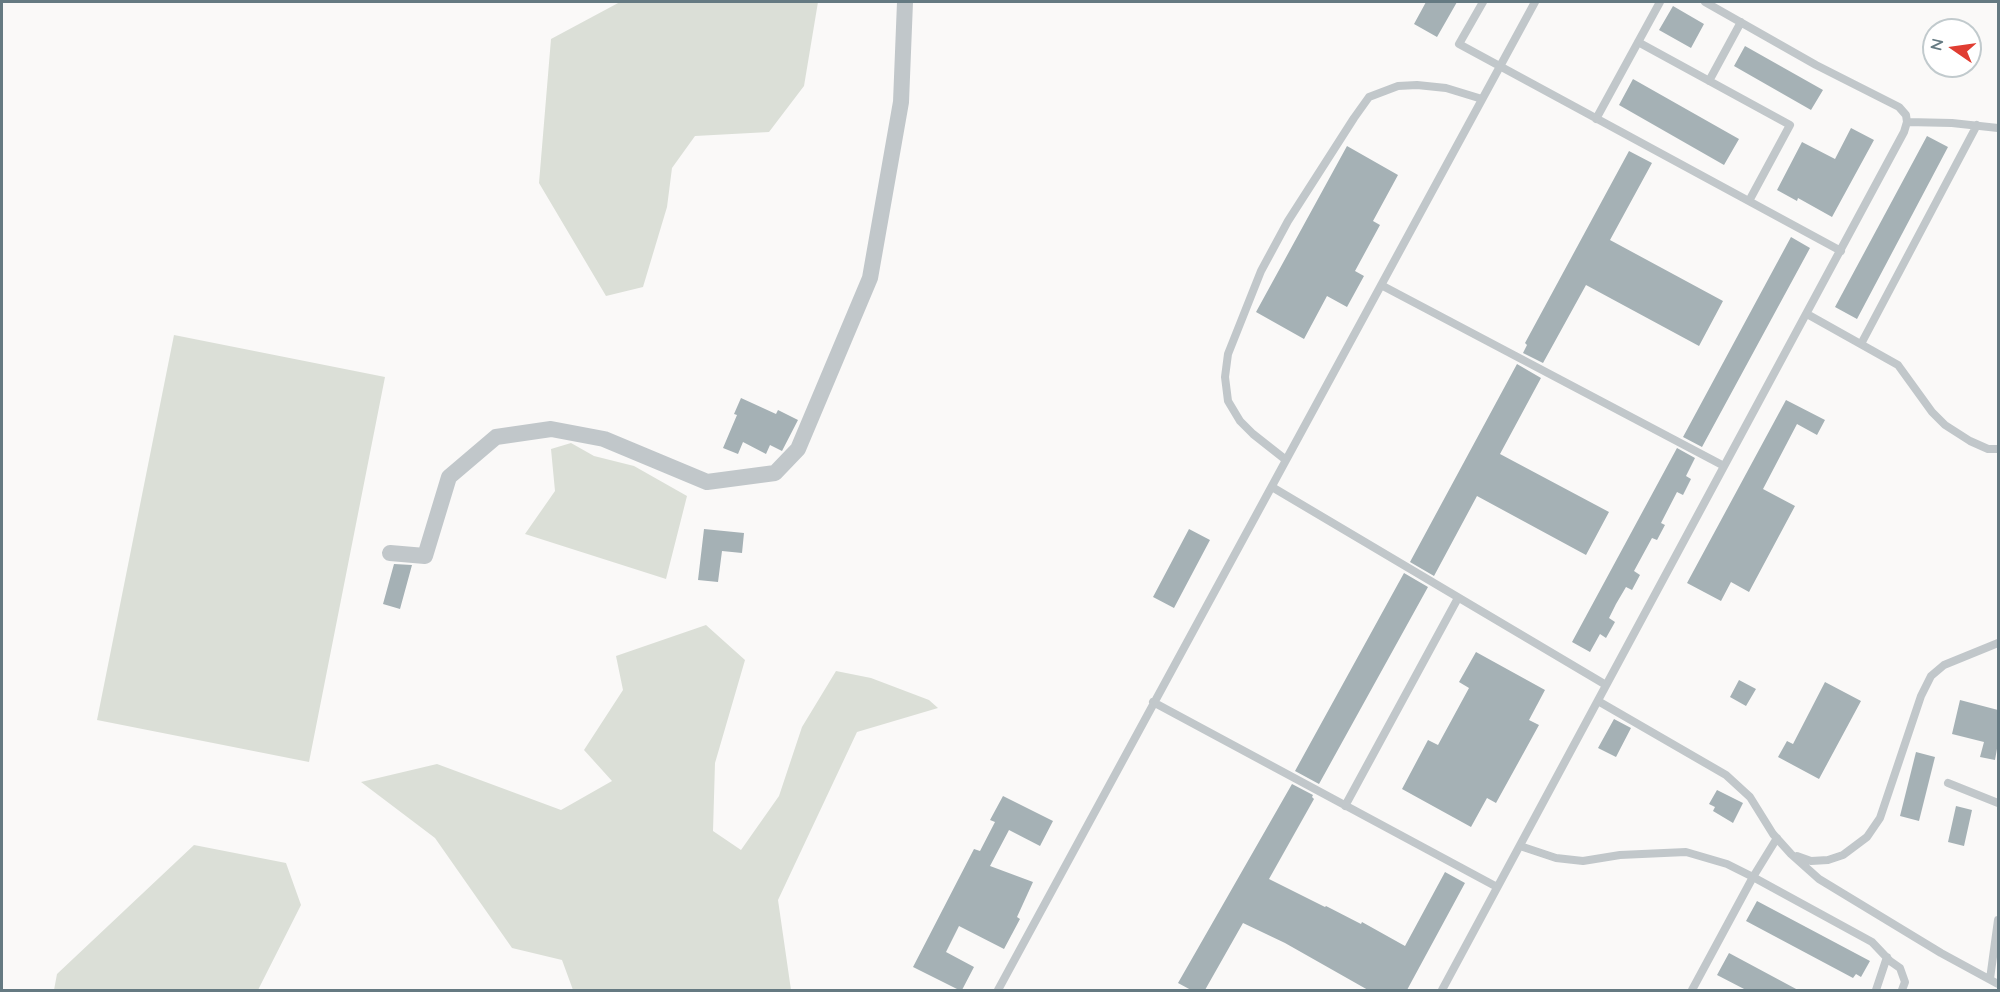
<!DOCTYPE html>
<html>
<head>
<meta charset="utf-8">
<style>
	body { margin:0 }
	#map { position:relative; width:2000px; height:992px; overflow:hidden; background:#faf9f8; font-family:Quicksand,sans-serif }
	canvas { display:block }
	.frame { position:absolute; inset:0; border:3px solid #657a82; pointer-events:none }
	.north { position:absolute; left:1922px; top:18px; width:60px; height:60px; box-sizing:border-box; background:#fff; border:2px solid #c1cacd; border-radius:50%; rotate:283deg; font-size:16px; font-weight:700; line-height:24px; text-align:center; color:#657a82 }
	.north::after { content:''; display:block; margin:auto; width:21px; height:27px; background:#e03d32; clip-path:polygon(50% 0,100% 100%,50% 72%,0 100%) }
</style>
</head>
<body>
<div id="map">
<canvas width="2000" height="992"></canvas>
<div class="frame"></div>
<div class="north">N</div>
</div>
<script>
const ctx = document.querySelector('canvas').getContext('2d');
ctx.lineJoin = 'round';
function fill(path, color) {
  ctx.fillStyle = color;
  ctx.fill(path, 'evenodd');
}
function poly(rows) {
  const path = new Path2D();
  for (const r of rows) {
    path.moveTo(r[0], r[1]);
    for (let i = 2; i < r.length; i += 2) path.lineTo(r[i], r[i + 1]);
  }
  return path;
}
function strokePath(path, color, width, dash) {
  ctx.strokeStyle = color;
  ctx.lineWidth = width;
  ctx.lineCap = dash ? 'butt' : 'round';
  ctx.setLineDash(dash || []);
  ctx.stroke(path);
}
const green = poly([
	[620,2,818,2,804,86,769,132,695,136,672,168,667,207,643,287,606,296,539,183,551,39],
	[174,335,385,377,309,762,97,720],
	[571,443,594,456,634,466,687,496,666,579,525,534,555,491,551,449],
	[706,625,745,660,715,763,713,831,741,850,779,796,802,727,836,671,871,678,929,700,938,708,857,732,778,900,791,990,573,990,562,960,512,948,435,838,361,782,437,764,561,810,612,781,584,750,623,690,616,656],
	[194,845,286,863,301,905,258,990,54,990,57,974]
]);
const building = poly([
	[1426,2,1457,2,1437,37,1414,24],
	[1673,6,1704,24,1691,48,1659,30],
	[1745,46,1823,90,1811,110,1734,66],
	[1633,79,1739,139,1724,165,1619,105],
	[1851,128,1874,140,1832,217,1798,198,1797,201,1777,190,1802,142,1835,159],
	[1927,136,1948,147,1857,319,1835,307],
	[1347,146,1398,175,1373,221,1380,225,1355,271,1364,276,1347,307,1327,296,1304,339,1256,312],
	[1629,151,1652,163,1610,240,1723,301,1699,346,1586,285,1543,363,1523,353,1527,345,1525,343],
	[1791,237,1810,248,1702,447,1683,437],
	[1517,364,1541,378,1500,454,1609,512,1586,555,1477,496,1434,576,1410,562],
	[741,398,776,414,778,410,798,420,782,451,770,445,766,454,743,442,738,454,723,448,737,415,734,414],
	[1786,400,1825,420,1817,435,1797,424,1763,489,1795,506,1749,592,1731,582,1721,601,1687,583],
	[1677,448,1695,458,1686,476,1691,479,1683,495,1677,492,1661,523,1665,525,1657,540,1652,538,1634,571,1640,575,1632,590,1626,587,1616,604,1609,618,1615,622,1606,638,1600,634,1590,652,1572,642],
	[704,529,744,533,742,553,722,551,718,582,698,580],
	[1189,529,1210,540,1174,608,1153,597],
	[394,564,412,565,400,609,383,604],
	[1404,573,1428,587,1319,784,1295,771],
	[1476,652,1545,690,1529,720,1539,725,1496,803,1487,798,1471,827,1402,789,1428,740,1438,745,1469,688,1459,682],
	[1739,680,1756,689,1746,706,1730,697],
	[1825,682,1861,701,1819,779,1778,757,1787,741,1793,744],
	[1960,700,1998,710,1998,743,1995,760,1980,757,1984,742,1952,734],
	[1614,719,1631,728,1616,757,1598,748],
	[1916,752,1935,757,1919,821,1900,816],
	[1292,784,1313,795,1312,797,1314,799,1269,879,1325,907,1326,906,1361,924,1362,922,1405,946,1445,872,1465,883,1407,990,1368,990,1285,943,1243,923,1205,990,1191,990,1178,983],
	[1717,790,1743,803,1733,823,1713,811,1715,807,1709,804],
	[1003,796,1053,821,1040,846,1009,830,990,866,1033,882,1017,917,1020,919,1004,949,959,926,946,952,974,967,962,990,959,990,913,967,974,849,980,851,995,822,990,820],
	[1956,806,1972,810,1964,846,1948,842],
	[1757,901,1870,961,1861,977,1856,974,1853,978,1746,921],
	[1729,953,1798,990,1746,990,1717,975]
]);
const service = poly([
	[1483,2,1459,44,1841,251],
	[1638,42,1790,125,1749,201],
	[1709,81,1741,22],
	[1596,119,1660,2],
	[1907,122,1952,123,1998,128],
	[1381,285,1724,466],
	[1807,314,1898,365,1932,412,1945,425,1970,441,1988,449,1998,449],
	[1861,344,1977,125],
	[1286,460,1253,434,1240,421,1228,401,1225,377,1228,354,1261,271,1288,221,1354,118,1369,97,1398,86,1417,85,1446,88,1482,99],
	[1272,487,1606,685],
	[1598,701,1726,775,1750,797,1773,834,1791,854,1819,879,1941,953,1998,984],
	[1153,702,1497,887],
	[1948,783,1998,803],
	[1345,806,1458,598],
	[1520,846,1556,858,1583,861,1620,855,1686,852,1727,864,1753,877,1777,838],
	[1797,856,1811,861,1828,860,1843,855,1867,837,1880,818,1921,696,1931,676,1944,665,1998,643],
	[1990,979,1998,920],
	[998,990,1535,2],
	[1442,990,1904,132,1907,122,1906,115,1899,107,1816,65,1705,2],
	[1692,990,1753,877,1872,942,1890,961,1900,968,1905,982,1902,990],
	[1876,990,1887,957]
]);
const minor = poly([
	[390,553,425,556,449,477,496,437,551,429,604,439,707,482,775,473,798,449,870,278,901,102,905,2]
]);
fill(green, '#dbdfd7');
fill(building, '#a5b1b5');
strokePath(service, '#c1c7ca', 8);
strokePath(minor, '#c1c7ca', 16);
</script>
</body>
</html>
